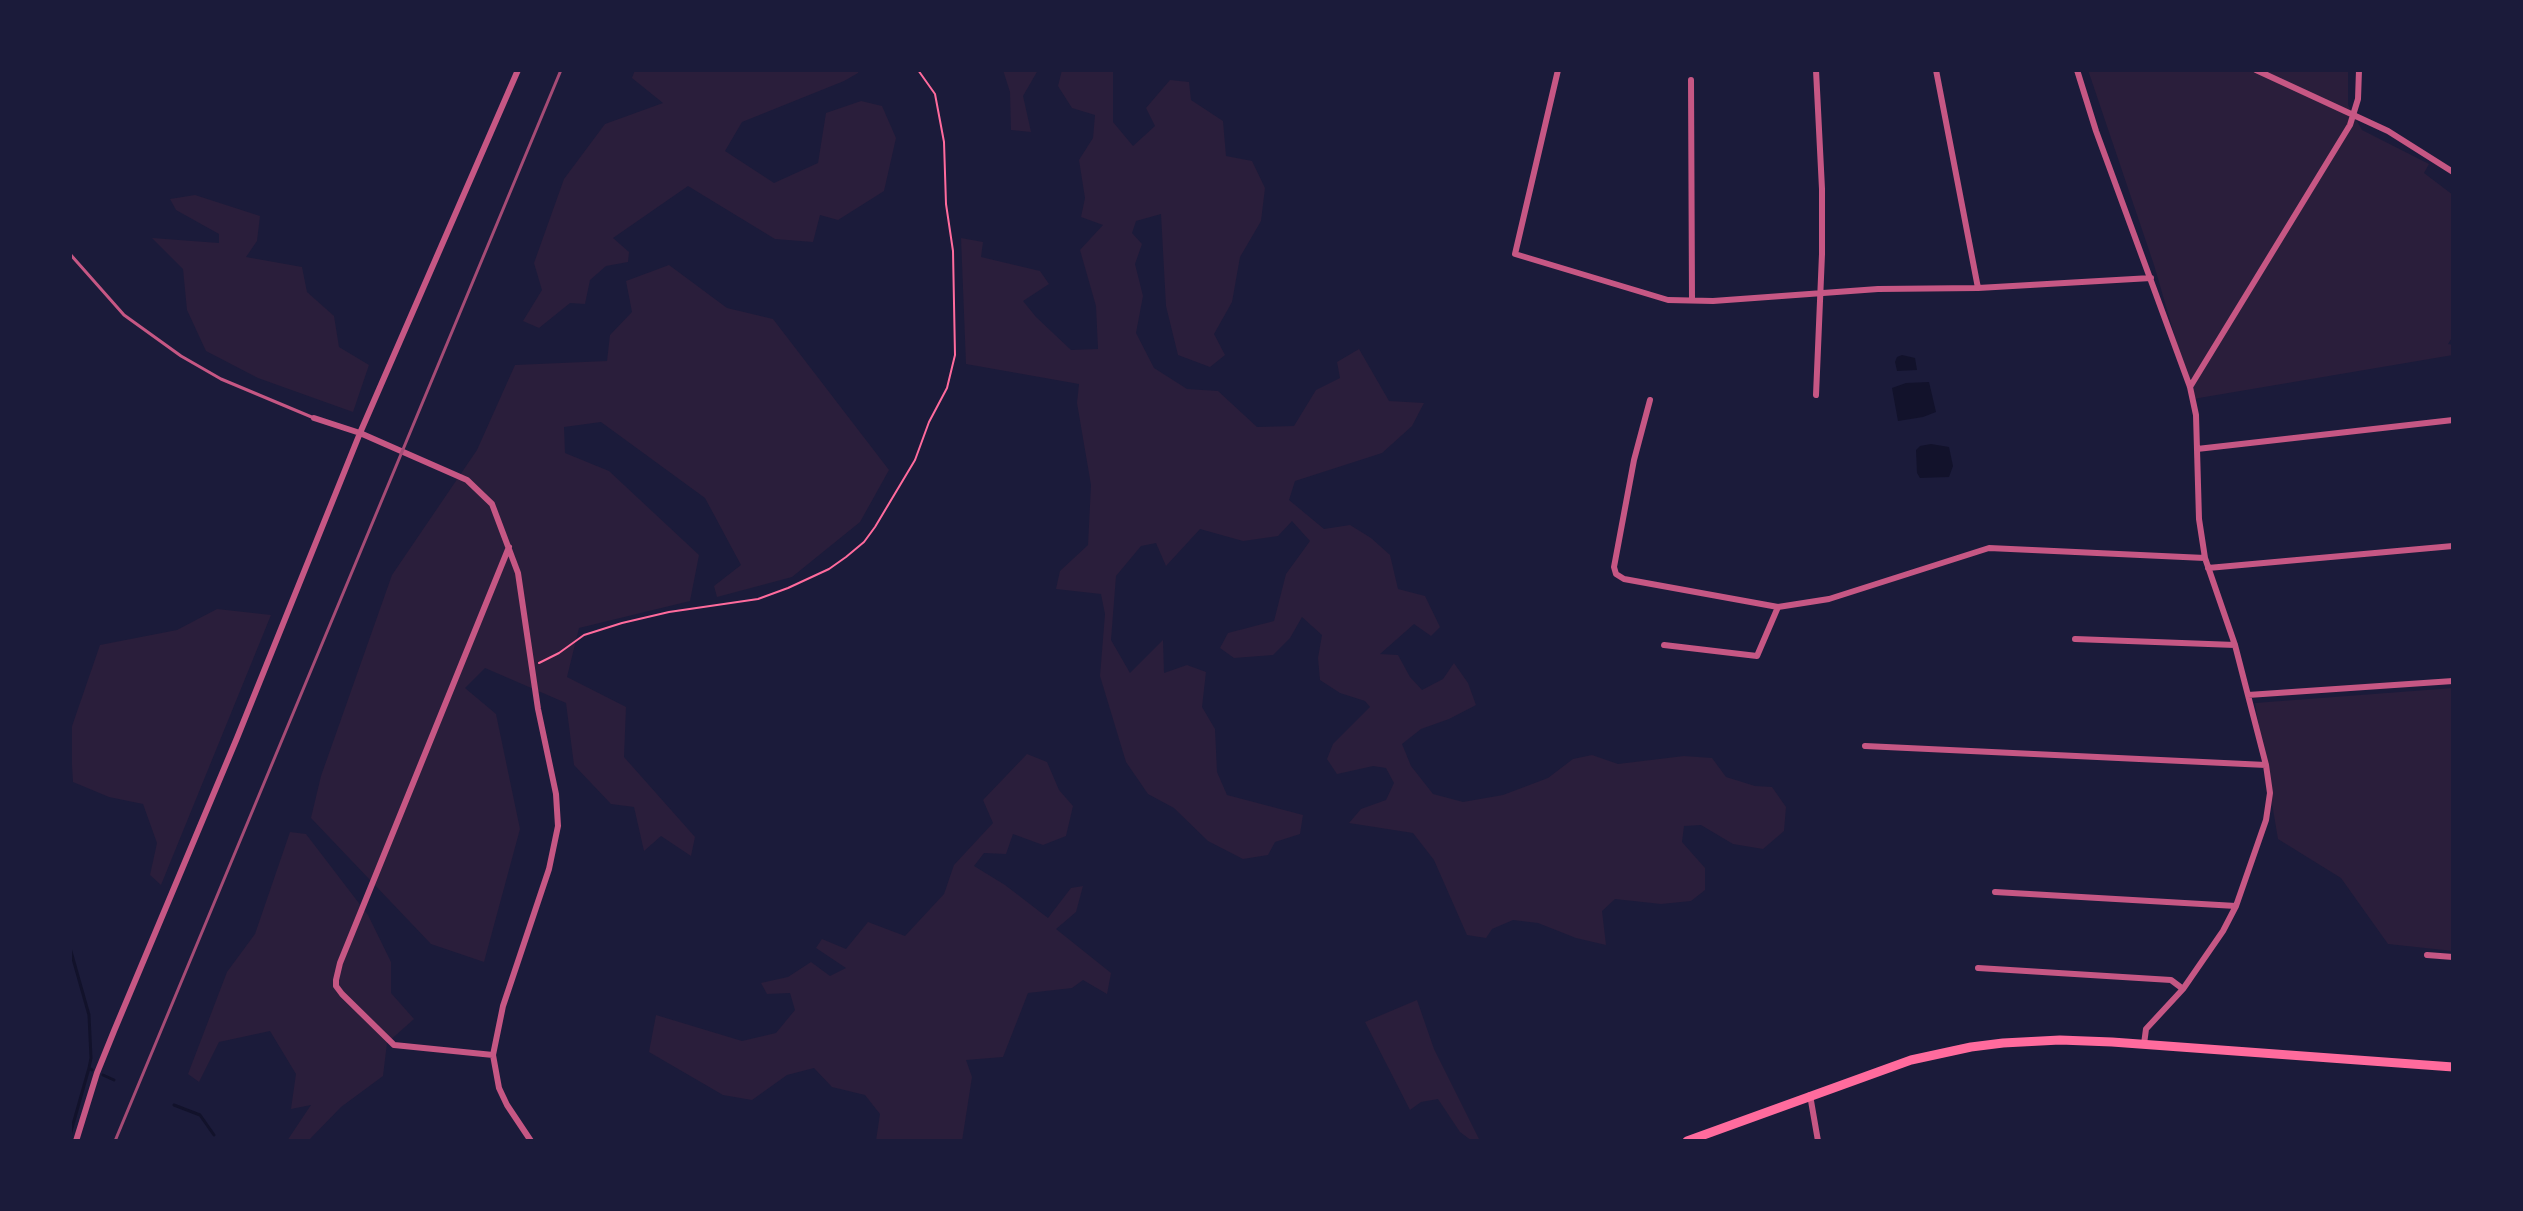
<!DOCTYPE html>
<html>
<head>
<meta charset="utf-8">
<style>
	body { margin:0 }
	#map { position:relative; width:2523px; height:1211px; overflow:hidden; background:#1b1b3a; font-family:Barlow,sans-serif }
	canvas { display:block }
	.frame { position:absolute; inset:0; border:72px solid #1b1b3a; pointer-events:none }
</style>
</head>
<body>
<div id="map">
<canvas width="2523" height="1211"></canvas>
<div class="frame"></div>
</div>
<script>
const ctx = document.querySelector('canvas').getContext('2d');
ctx.lineJoin = 'round';
function fill(path, color) {
  ctx.fillStyle = color;
  ctx.fill(path, 'evenodd');
}
function poly(rows) {
  const path = new Path2D();
  for (const r of rows) {
    path.moveTo(r[0], r[1]);
    for (let i = 2; i < r.length; i += 2) path.lineTo(r[i], r[i + 1]);
  }
  return path;
}
function strokePath(path, color, width, dash) {
  ctx.strokeStyle = color;
  ctx.lineWidth = width;
  ctx.lineCap = dash ? 'butt' : 'round';
  ctx.setLineDash(dash || []);
  ctx.stroke(path);
}
const green = poly([
	[635,70,859,70,858,73,844,81,742,122,725,151,774,183,818,163,826,113,861,101,882,106,896,138,884,191,838,220,820,215,813,242,775,239,688,186,613,238,629,252,628,262,606,266,590,280,585,304,570,303,539,328,523,321,542,290,534,263,564,179,605,124,663,103,632,78],
	[1003,70,1038,70,1023,96,1031,132,1011,130,1010,92],
	[1062,70,1113,70,1113,122,1133,146,1155,126,1146,108,1170,80,1189,82,1191,100,1223,121,1226,156,1252,161,1265,188,1261,221,1240,257,1232,302,1214,334,1225,355,1210,367,1178,355,1166,306,1161,214,1136,221,1132,233,1142,244,1135,264,1143,296,1136,333,1154,368,1187,389,1218,391,1257,427,1294,426,1316,390,1340,378,1337,362,1359,349,1389,401,1424,403,1412,426,1382,453,1295,481,1289,500,1324,529,1350,525,1371,538,1390,555,1398,589,1425,596,1440,627,1431,636,1414,624,1380,654,1398,655,1410,677,1422,690,1443,679,1454,663,1468,683,1476,705,1449,719,1421,729,1402,744,1411,766,1433,794,1463,802,1503,795,1548,778,1573,759,1592,755,1618,764,1684,756,1712,758,1726,777,1755,786,1772,787,1786,807,1784,831,1763,849,1733,844,1701,825,1684,826,1682,842,1705,868,1705,890,1691,901,1661,904,1615,899,1602,911,1606,945,1576,938,1538,923,1513,920,1492,929,1486,938,1467,935,1434,860,1413,833,1349,823,1361,809,1386,800,1394,783,1386,768,1373,766,1337,774,1327,759,1333,744,1370,707,1365,701,1340,693,1320,680,1318,658,1322,635,1302,617,1290,638,1273,655,1234,658,1220,648,1228,633,1274,621,1286,574,1310,541,1292,521,1278,536,1243,541,1200,529,1166,566,1156,543,1141,546,1116,576,1111,640,1130,673,1163,640,1164,673,1187,665,1206,672,1202,707,1215,729,1217,772,1227,795,1303,815,1300,834,1275,842,1268,855,1243,859,1208,841,1174,808,1148,794,1126,762,1100,676,1105,614,1101,594,1056,589,1060,571,1088,545,1091,485,1077,403,1079,384,966,364,961,238,983,242,981,257,1040,271,1049,284,1023,301,1036,317,1071,350,1098,349,1096,306,1080,250,1103,225,1081,217,1085,198,1079,160,1093,138,1095,115,1072,108,1058,86],
	[2088,70,2348,70,2348,105,2362,130,2429,164,2424,173,2453,195,2453,336,2448,344,2453,345,2453,355,2193,399,2154,265],
	[195,195,260,216,257,241,246,257,302,267,307,292,334,316,339,347,369,365,353,412,258,378,206,351,187,310,183,269,152,238,219,243,219,234,176,210,170,199],
	[669,265,727,308,773,319,889,470,860,522,792,577,717,597,714,586,741,565,705,498,601,422,564,427,565,453,609,471,699,555,690,601,579,628,567,677,626,707,624,757,695,837,691,856,661,836,644,851,634,807,611,804,574,765,566,703,485,668,465,688,496,714,520,829,484,962,431,944,311,818,321,776,392,575,477,450,515,365,607,361,610,335,632,312,626,281],
	[217,609,271,615,161,885,150,875,157,843,143,804,109,797,73,782,70,732,100,645,177,630],
	[2453,688,2453,951,2388,944,2341,878,2278,839,2255,703],
	[1027,754,1047,762,1059,790,1073,806,1066,836,1043,845,1013,834,1006,854,984,853,974,866,1005,885,1048,918,1071,888,1083,886,1076,912,1056,929,1111,973,1107,994,1083,980,1072,988,1028,993,1003,1057,966,1060,972,1077,962,1141,876,1141,880,1114,865,1095,832,1087,814,1068,787,1075,752,1100,723,1095,649,1052,656,1015,742,1041,776,1033,795,1010,790,993,767,994,761,983,788,977,811,962,830,976,846,968,816,948,822,939,846,949,868,922,905,936,944,894,954,865,993,823,983,800],
	[290,832,306,834,368,915,391,962,391,993,414,1019,387,1043,383,1076,341,1107,308,1141,287,1141,311,1105,291,1109,296,1074,270,1031,219,1042,199,1082,188,1074,227,972,255,934],
	[1417,1000,1434,1049,1480,1141,1472,1141,1460,1132,1438,1099,1421,1102,1410,1110,1365,1022]
]);
const water = poly([
	[1902,355,1915,358,1917,370,1897,371,1895,362,1897,357],
	[1929,382,1936,412,1923,417,1898,421,1892,388,1906,383],
	[1931,444,1949,447,1953,466,1949,477,1920,478,1917,473,1916,450,1920,446]
]);
const stream = poly([
	[70,948,89,1015,91,1058,89,1068,92,1070],
	[103,1075,114,1080],
	[174,1105,200,1115,214,1135],
	[70,1135,89,1068]
]);
const path = poly([
	[539,663,559,653,584,635,622,623,669,612,758,599,788,588,829,569,846,557,864,542,875,527,915,460,929,422,947,388,955,355,953,251,946,204,944,142,935,94,918,70]
]);
const service = poly([
	[70,254,124,315,181,356,221,379,314,418]
]);
const minor = poly([
	[1558,70,1515,254,1668,300,1713,301,1878,289,1978,288,2151,278],
	[1816,70,1822,189,1822,254,1816,395],
	[1936,70,1978,288],
	[2077,70,2096,131,2190,387,2196,415,2199,519,2205,558,2235,645,2266,765,2270,793,2266,820,2236,906,2223,931,2183,989,2146,1029,2144,1044],
	[2256,70,2388,131,2453,172],
	[1691,80,1692,300],
	[2190,387,2350,125,2358,99,2359,70],
	[1650,400,1634,460,1614,567,1616,574,1624,579,1778,607,1829,599,1989,548,2205,558],
	[314,418,360,433,467,480,492,504,518,573,538,709,556,794,558,826,549,869,503,1006,493,1055,499,1088,507,1105,531,1141],
	[2197,449,2453,420],
	[2208,568,2453,546],
	[2075,639,2235,645],
	[1664,645,1757,656,1778,607],
	[2248,695,2453,681],
	[1865,746,2266,765],
	[1995,892,2236,906],
	[2427,955,2453,957],
	[1978,968,2171,980,2183,989],
	[493,1055,394,1045,342,994,336,986,336,980,340,963,509,547],
	[1810,1095,1818,1141],
	[76,1141,97,1073,114,1031,237,738,360,433,518,70]
]);
const secondary = poly([
	[1687,1141,1911,1060,1971,1047,2003,1043,2060,1040,2112,1042,2453,1067]
]);
const rail = poly([
	[115,1141,561,70]
]);
fill(green, '#2a1e3b');
fill(water, '#12122b');
strokePath(stream, '#12122b', 3);
strokePath(path, '#ff6b9d', 2);
strokePath(service, '#c65784', 3);
strokePath(minor, '#c65784', 6);
strokePath(secondary, '#ff6b9d', 9);
strokePath(rail, '#a44b75', 3);
</script>
</body>
</html>
